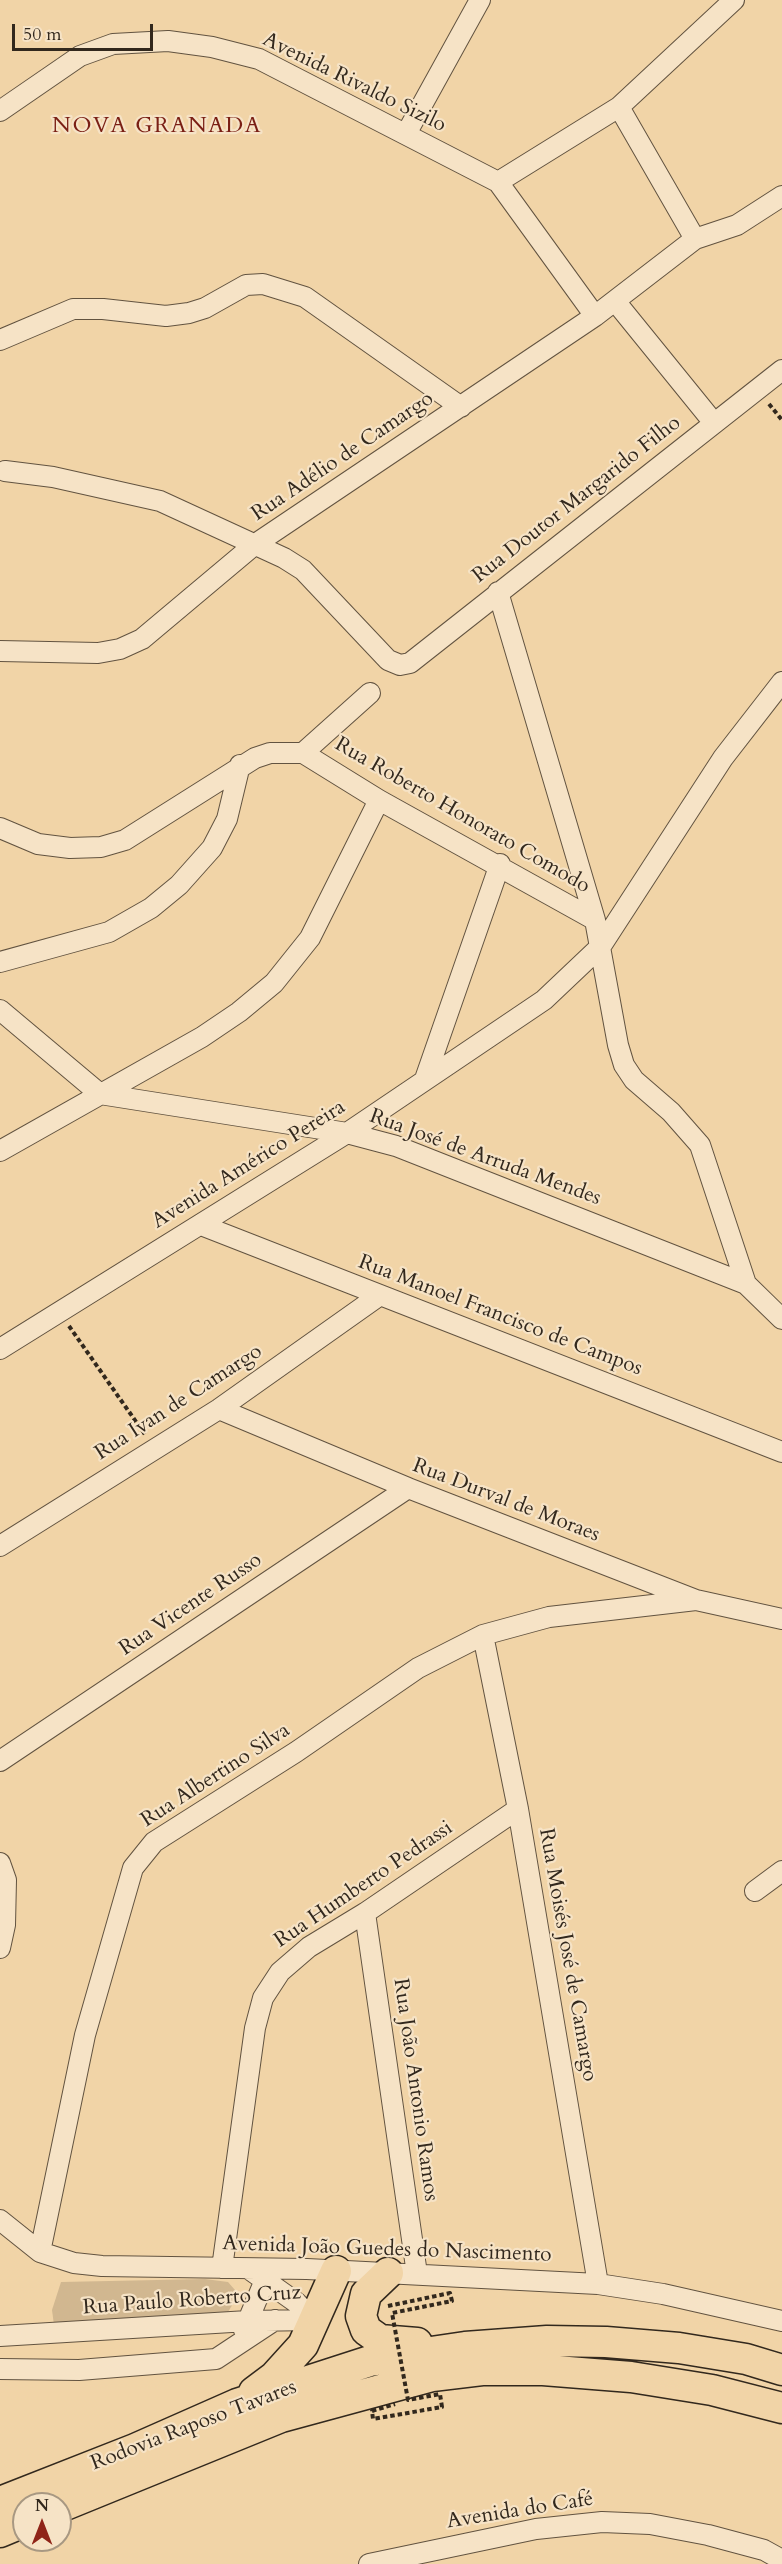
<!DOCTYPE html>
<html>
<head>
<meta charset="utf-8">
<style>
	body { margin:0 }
	#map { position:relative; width:782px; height:2564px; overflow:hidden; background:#f1d4a7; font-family:Cardo,serif }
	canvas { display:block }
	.north { position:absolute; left:12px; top:2492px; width:60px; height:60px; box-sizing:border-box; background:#f6e3c6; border:2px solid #a89882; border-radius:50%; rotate:0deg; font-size:16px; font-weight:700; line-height:24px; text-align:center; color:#32281d }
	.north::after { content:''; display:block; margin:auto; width:21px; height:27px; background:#8f2418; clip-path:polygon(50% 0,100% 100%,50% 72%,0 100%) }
	.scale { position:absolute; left:12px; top:24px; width:141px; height:27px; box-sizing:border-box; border:3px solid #32281d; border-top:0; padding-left:8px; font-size:18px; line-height:21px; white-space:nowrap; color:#32281d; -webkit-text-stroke:4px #f6e3c6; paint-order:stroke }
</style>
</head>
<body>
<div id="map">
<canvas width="782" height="2564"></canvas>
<div class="north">N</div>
<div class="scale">50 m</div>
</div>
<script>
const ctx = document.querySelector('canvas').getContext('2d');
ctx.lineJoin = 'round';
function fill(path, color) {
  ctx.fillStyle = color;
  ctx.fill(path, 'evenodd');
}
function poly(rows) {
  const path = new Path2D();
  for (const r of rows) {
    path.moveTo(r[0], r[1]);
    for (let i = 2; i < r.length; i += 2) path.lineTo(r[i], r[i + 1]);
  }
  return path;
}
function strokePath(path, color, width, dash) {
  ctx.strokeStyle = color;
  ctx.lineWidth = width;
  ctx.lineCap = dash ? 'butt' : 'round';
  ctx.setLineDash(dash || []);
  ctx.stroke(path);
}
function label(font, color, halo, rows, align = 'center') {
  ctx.font = font + ' Cardo,serif';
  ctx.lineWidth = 4.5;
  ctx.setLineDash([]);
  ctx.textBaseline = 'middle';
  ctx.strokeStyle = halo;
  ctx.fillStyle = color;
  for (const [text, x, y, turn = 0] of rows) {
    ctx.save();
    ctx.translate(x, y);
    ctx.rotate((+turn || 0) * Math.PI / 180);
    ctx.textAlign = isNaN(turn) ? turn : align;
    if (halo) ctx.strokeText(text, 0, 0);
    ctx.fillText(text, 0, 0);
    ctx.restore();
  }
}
const green = poly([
	[205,2279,228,2282,235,2290,234,2302,228,2312,208,2320,54,2325,52,2310,61,2282]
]);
const path = poly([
	[769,404,782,420],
	[69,1326,146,1436]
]);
const minor = poly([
	[619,107,695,239],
	[0,111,80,56,113,44,168,41,212,47,259,59,498,182,595,316],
	[406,134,480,0],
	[498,182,619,107,734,0],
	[615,301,714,423],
	[0,340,73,309,103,309,166,316,189,313,205,308,246,285,263,284,305,297,461,407],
	[5,471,53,477,160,501,284,558,303,570,388,660,400,665,410,663,782,370],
	[498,592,595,920],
	[0,651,98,653,120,649,142,639,254,545,595,316,695,239,737,225,782,196],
	[303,753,370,693],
	[0,828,38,844,70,848,101,847,125,840,255,758,270,753,303,753,379,800,595,920,618,1045,624,1065,634,1080,671,1112,700,1145,746,1284],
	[0,962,109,932,151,908,179,885,212,848,227,819,240,765],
	[0,1010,100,1094,347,1133,396,1146,746,1284,782,1319],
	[425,1079,500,864],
	[0,1151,202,1037,239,1012,274,983,310,938,379,800],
	[201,1225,782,1452],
	[0,1349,347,1133,544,1000,601,946,723,758,782,682],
	[219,1409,408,1488,696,1600,782,1619],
	[0,1546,219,1409,380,1295],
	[483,1635,518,1809,598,2284],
	[0,1761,408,1488],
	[0,1863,6,1880,5,1925,0,1948],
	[755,1891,782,1871],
	[365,1913,417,2274],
	[0,2220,40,2252,74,2263,102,2266,307,2269,598,2284,663,2294,782,2321],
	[40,2252,85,2035,133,1868,154,1842,296,1752,418,1668,483,1635,549,1617,696,1600],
	[222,2268,255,2028,263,1998,280,1972,309,1947,365,1913,518,1809],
	[249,2269,297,2303,313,2320],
	[244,2330,265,2280],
	[0,2336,248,2321,313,2320],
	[0,2369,79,2370,216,2359,275,2320],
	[369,2564,536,2529,602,2522,650,2524,708,2535,764,2550,782,2560]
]);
const highway = poly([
	[388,2273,366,2294,361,2316,366,2330,380,2340,417,2343],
	[254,2392,274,2377,303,2345,336,2271],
	[0,2502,135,2449,237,2404,370,2361,465,2347,547,2341,606,2342,679,2348,746,2359,782,2370],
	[60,2507,281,2417,432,2376,482,2370,543,2370,631,2377,712,2390,782,2408],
	[0,2532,24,2522]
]);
const pathBridge = poly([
	[388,2306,450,2293,452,2301,392,2313,408,2400,440,2394,442,2407,373,2419,372,2411,395,2404]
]);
const streetNames = [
	["Avenida Rivaldo Sizilo",354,83,26],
	["Rua Adélio de Camargo",343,457,-34],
	["Rua Doutor Margarido Filho",577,500,-38],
	["Rua Roberto Honorato Comodo",462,816,30],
	["Rua José de Arruda Mendes",485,1158,20],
	["Avenida Américo Pereira",249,1165,-32],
	["Rua Manoel Francisco de Campos",500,1316,21],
	["Rua Ivan de Camargo",179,1403,-33],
	["Rua Durval de Moraes",506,1501,21],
	["Rua Vicente Russo",191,1605,-34],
	["Rua Albertino Silva",216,1776,-33],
	["Rua Humberto Pedrassi",364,1885,-34],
	["Rua Moisés José de Camargo",567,1955,80],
	["Rua João Antonio Ramos",415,2090,82],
	["Avenida João Guedes do Nascimento",387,2250,2],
	["Rua Paulo Roberto Cruz",192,2301,-4],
	["Rodovia Raposo Tavares",194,2426,-21],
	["Avenida do Café",520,2511,-9]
];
const neighbourhoodNames = [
	["NOVA GRANADA",157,127]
];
fill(green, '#d1b790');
strokePath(minor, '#625340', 22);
strokePath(highway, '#32281d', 33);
strokePath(path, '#32281d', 4, [4.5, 3]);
strokePath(minor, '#f6e3c6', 20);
strokePath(highway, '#f1d4a7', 30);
strokePath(pathBridge, '#32281d', 4, [4.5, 3]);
label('21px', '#32281d', '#f6e3c6', streetNames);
ctx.letterSpacing = '1.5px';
label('22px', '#7a1f14', '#f6e3c6', neighbourhoodNames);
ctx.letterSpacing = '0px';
</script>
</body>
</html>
